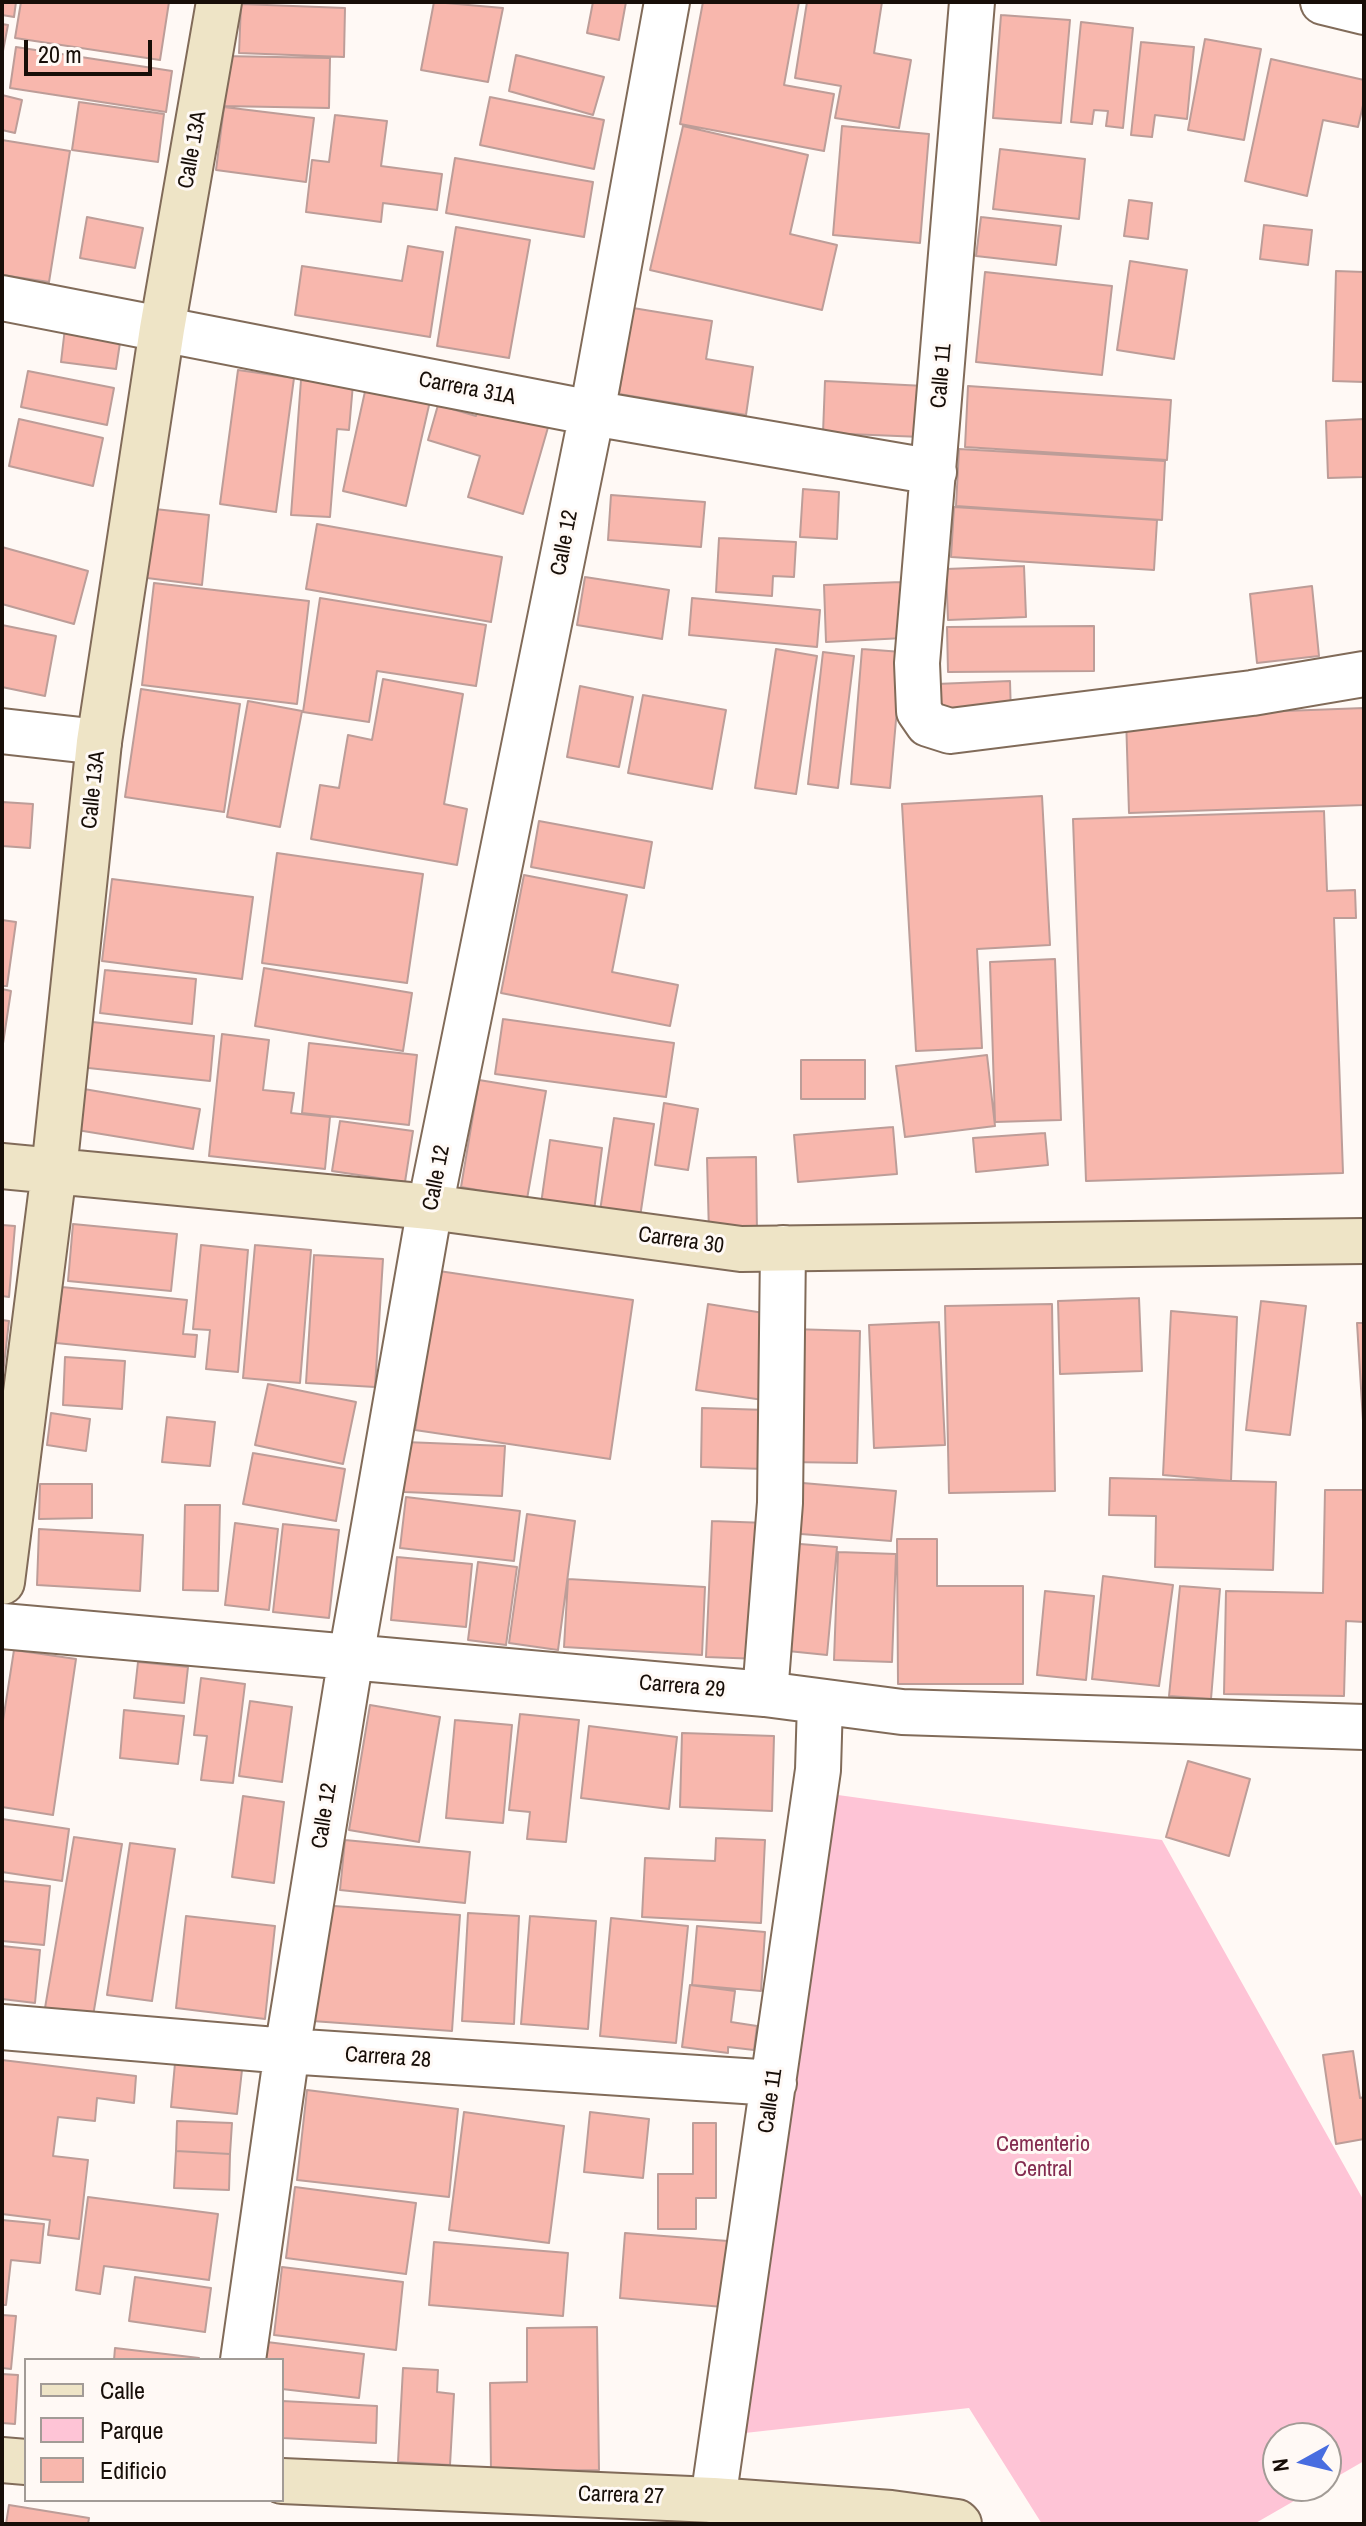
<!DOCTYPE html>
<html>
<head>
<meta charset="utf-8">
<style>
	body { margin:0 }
	#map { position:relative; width:1366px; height:2526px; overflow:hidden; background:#fff9f5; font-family:"Archivo Narrow",sans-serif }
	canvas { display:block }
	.frame { position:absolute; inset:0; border:4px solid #170e08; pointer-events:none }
	.legend { position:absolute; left:24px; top:2358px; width:260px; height:144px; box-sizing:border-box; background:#fff9f5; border:2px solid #a29b96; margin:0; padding:10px 14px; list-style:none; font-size:24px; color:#170e08 }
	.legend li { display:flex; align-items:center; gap:16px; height:40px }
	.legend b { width:40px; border:2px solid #a29b96 }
	.north { position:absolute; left:1262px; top:2422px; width:80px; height:80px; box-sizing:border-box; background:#fff9f5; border:2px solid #a29b96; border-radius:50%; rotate:262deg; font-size:22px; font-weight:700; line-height:32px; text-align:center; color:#170e08 }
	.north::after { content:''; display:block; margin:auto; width:28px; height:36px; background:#486de0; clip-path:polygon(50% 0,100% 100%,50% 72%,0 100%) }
	.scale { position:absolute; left:24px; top:40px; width:128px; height:36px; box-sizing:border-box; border:4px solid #170e08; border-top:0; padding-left:10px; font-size:24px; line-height:28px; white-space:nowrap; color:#170e08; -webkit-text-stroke:6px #fff9f5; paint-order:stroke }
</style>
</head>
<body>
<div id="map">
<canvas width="1366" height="2526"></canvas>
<div class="frame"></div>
<ul class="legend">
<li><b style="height:10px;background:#eee4c6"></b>Calle</li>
<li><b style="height:22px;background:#fec4d6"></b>Parque</li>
<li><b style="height:22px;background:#f8b7ad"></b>Edificio</li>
</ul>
<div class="north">N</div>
<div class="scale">20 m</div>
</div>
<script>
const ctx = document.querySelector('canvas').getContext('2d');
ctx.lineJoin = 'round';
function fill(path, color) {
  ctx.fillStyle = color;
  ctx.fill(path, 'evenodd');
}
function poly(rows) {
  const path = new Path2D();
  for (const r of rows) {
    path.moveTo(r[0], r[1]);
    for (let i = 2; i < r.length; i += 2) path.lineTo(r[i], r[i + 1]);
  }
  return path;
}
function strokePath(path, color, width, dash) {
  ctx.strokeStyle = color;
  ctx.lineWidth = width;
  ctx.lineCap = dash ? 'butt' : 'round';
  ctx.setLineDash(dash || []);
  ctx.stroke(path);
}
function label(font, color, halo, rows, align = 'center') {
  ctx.font = font + ' "Archivo Narrow",sans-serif';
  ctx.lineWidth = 6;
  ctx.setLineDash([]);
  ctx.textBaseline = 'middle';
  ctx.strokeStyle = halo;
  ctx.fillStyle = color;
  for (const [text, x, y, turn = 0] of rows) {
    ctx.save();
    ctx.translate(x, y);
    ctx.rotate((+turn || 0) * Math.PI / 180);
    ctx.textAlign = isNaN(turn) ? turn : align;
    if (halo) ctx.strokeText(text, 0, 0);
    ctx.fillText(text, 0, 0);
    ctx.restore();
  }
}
const green = poly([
	[838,1795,1162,1840,1364,2201,1364,2461,1326,2483,1326,2438,1278,2438,1278,2486,1320,2486,1254,2524,1042,2524,969,2408,736,2434]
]);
const building = poly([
	[2,2,16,2,14,17,2,15,2,2],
	[21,2,169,2,160,60,15,38,21,2],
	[434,2,503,8,488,82,421,70,434,2],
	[593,2,626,2,619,40,587,33,593,2],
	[703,2,799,2,784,85,834,94,824,151,680,124,703,2],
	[807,2,882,2,874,53,911,60,899,128,835,118,841,86,795,78,807,2],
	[241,4,345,8,344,57,239,53,241,4],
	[1001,15,1070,20,1061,123,993,118,1001,15],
	[1081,22,1133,28,1123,128,1106,126,1108,111,1094,110,1092,124,1071,122,1081,22],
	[2,24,8,25,2,56,2,24],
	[1205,39,1261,49,1244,140,1188,130,1205,39],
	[1141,42,1194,47,1187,119,1155,115,1152,137,1131,135,1141,42],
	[16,47,172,71,166,112,10,88,16,47],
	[516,55,604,77,593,115,509,91,516,55],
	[222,56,330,58,329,108,221,106,222,56],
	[1271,59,1364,80,1364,101,1358,127,1323,120,1307,196,1245,181,1271,59],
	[2,95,22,100,15,133,2,130,2,95],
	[490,97,604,120,594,169,480,145,490,97],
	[79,102,164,114,158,162,72,150,79,102],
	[224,107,314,118,306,182,216,170,224,107],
	[335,115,387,121,381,166,442,174,437,210,383,203,381,222,306,212,312,160,329,162,335,115],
	[683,126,808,155,790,234,837,245,822,310,650,270,683,126],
	[842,126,929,134,920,243,833,235,842,126],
	[2,140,70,151,49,282,2,275,2,140],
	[1000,149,1085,159,1079,219,993,209,1000,149],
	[455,158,593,182,584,237,446,213,455,158],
	[1129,200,1152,203,1148,239,1124,236,1129,200],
	[87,217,143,228,135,268,80,258,87,217],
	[981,217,1061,226,1056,265,976,256,981,217],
	[1264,225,1312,230,1308,265,1260,259,1264,225],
	[456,227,530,240,509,358,437,346,456,227],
	[408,246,443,252,430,337,295,315,302,266,402,281,408,246],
	[1130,261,1187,270,1174,359,1117,350,1130,261],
	[1336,271,1364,272,1364,382,1333,381,1336,271],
	[985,272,1112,286,1102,375,976,362,985,272],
	[633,308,712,321,706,359,753,367,746,415,619,394,633,308],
	[65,328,121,336,116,369,61,362,65,328],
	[238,370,294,378,276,512,220,504,238,370],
	[28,371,114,388,107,425,21,407,28,371],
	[301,380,353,384,349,430,337,429,330,517,291,515,301,380],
	[825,381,925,386,922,437,823,433,825,381],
	[968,386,1171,400,1167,460,965,447,968,386],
	[366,387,430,401,406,506,343,491,366,387],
	[480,403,549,424,523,514,468,497,480,456,428,440,438,405,476,416,480,403],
	[19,419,103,438,93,486,9,466,19,419],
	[1364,419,1364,477,1328,478,1326,421,1364,419],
	[959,449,1165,461,1162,520,956,506,959,449],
	[803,489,839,492,837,539,800,537,803,489],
	[611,495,705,502,701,547,608,540,611,495],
	[954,507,1157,520,1154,570,951,557,954,507],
	[155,509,209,515,202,585,147,578,155,509],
	[317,524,502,557,491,622,306,589,317,524],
	[719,538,796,542,794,577,773,576,772,596,716,592,719,538],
	[2,547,88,571,74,624,2,604,2,547],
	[1024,566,1026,617,948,620,946,569,1024,566],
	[585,577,669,590,662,639,577,625,585,577],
	[901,582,904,638,826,642,824,585,901,582],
	[154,583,309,601,297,704,142,685,154,583],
	[1312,586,1319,656,1257,663,1250,594,1312,586],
	[320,598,486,625,476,686,377,671,369,722,303,712,320,598],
	[692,598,820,610,817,647,689,635,692,598],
	[2,625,56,636,45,696,2,687,2,625],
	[1094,626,1094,671,948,672,947,627,1094,626],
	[776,649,817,656,796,794,755,788,776,649],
	[862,649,902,652,890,788,851,784,862,649],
	[823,652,854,656,838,788,808,784,823,652],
	[383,679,463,694,444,804,467,809,457,865,311,839,320,785,339,788,348,735,372,740,383,679],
	[1010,681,1011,716,937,719,936,684,1010,681],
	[580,686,633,697,619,767,567,757,580,686],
	[141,689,240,704,224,812,125,797,141,689],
	[643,695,726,710,712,789,628,773,643,695],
	[248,701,302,711,280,827,227,817,248,701],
	[1364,708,1364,805,1129,813,1126,717,1364,708],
	[1042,796,1050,945,977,949,982,1048,916,1051,902,804,1042,796],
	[2,802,33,804,30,848,2,846,2,802],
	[1324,811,1327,891,1355,890,1356,918,1334,918,1343,1173,1086,1181,1073,819,1324,811],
	[539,821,652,842,644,888,531,867,539,821],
	[277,853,423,874,407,983,262,963,277,853],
	[524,875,627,895,612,972,678,985,670,1026,501,993,524,875],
	[112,879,253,897,242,979,102,961,112,879],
	[2,920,16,922,7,986,2,986,2,920],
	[1055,959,1061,1120,995,1122,990,962,1055,959],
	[264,968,412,993,403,1051,255,1026,264,968],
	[105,970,196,979,192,1024,100,1013,105,970],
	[2,989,11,991,2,1050,2,989],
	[503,1019,674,1043,666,1097,495,1074,503,1019],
	[84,1021,214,1036,210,1081,79,1067,84,1021],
	[222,1034,269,1040,263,1090,294,1093,291,1113,330,1117,325,1169,209,1156,222,1034],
	[309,1043,417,1055,409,1125,302,1113,309,1043],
	[987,1055,995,1126,905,1137,896,1066,987,1055],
	[801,1060,865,1060,865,1099,801,1099,801,1060],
	[479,1080,546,1091,527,1199,461,1187,479,1080],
	[84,1089,200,1109,193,1149,77,1130,84,1089],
	[664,1103,698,1109,688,1170,655,1165,664,1103],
	[614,1118,654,1124,640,1217,600,1211,614,1118],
	[340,1121,413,1131,405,1182,332,1171,340,1121],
	[893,1127,897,1174,798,1182,794,1135,893,1127],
	[1045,1133,1048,1165,976,1172,973,1138,1045,1133],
	[550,1140,602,1148,594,1211,541,1204,550,1140],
	[756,1157,757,1234,709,1234,707,1158,756,1157],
	[73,1224,177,1234,171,1291,68,1281,73,1224],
	[2,1225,15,1226,9,1297,2,1296,2,1225],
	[201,1245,248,1250,238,1372,206,1369,210,1330,193,1329,201,1245],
	[255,1245,311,1250,300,1383,243,1378,255,1245],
	[314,1255,383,1259,375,1387,306,1383,314,1255],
	[439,1271,633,1300,610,1459,415,1430,439,1271],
	[62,1287,187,1300,183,1334,197,1335,195,1357,56,1343,62,1287],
	[1139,1298,1142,1371,1060,1374,1058,1301,1139,1298],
	[1261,1301,1306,1306,1290,1435,1246,1430,1261,1301],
	[708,1304,776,1315,763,1400,696,1390,708,1304],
	[1052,1304,1055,1491,949,1493,945,1306,1052,1304],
	[1171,1311,1237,1317,1231,1481,1163,1475,1171,1311],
	[2,1320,9,1321,2,1383,2,1320],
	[939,1322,945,1445,874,1448,869,1325,939,1322],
	[1357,1323,1364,1323,1364,1437,1357,1323],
	[791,1329,860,1331,857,1463,787,1462,791,1329],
	[65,1357,125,1361,122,1409,63,1405,65,1357],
	[268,1384,356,1402,343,1464,255,1445,268,1384],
	[702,1408,767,1410,765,1469,701,1467,702,1408],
	[51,1413,90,1419,86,1451,47,1445,51,1413],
	[167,1417,215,1422,210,1466,162,1462,167,1417],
	[405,1442,505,1446,502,1496,404,1492,405,1442],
	[253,1453,345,1469,336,1521,243,1504,253,1453],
	[1110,1478,1276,1482,1273,1570,1155,1567,1156,1516,1109,1515,1110,1478],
	[791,1482,896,1491,891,1541,788,1533,791,1482],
	[40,1484,92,1484,92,1518,39,1519,40,1484],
	[1325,1490,1364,1490,1364,1622,1346,1621,1344,1696,1224,1694,1226,1591,1323,1593,1325,1490],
	[406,1497,520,1511,514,1561,400,1548,406,1497],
	[185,1505,220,1505,218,1591,183,1590,185,1505],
	[527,1514,575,1521,558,1650,509,1643,527,1514],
	[712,1521,767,1523,760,1659,706,1657,712,1521],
	[235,1523,278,1529,269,1610,225,1605,235,1523],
	[283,1524,339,1530,329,1618,273,1612,283,1524],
	[39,1529,143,1535,140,1591,37,1585,39,1529],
	[897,1539,937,1539,937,1586,1023,1586,1023,1684,898,1684,897,1539],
	[788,1543,837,1547,827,1655,778,1650,788,1543],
	[838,1552,896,1554,892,1662,834,1660,838,1552],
	[397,1557,472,1564,466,1627,391,1620,397,1557],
	[478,1562,517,1567,506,1645,468,1640,478,1562],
	[1103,1576,1173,1585,1159,1686,1092,1679,1103,1576],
	[568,1579,705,1587,702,1655,564,1647,568,1579],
	[1180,1586,1220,1589,1211,1699,1169,1696,1180,1586],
	[1045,1591,1094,1596,1086,1680,1037,1675,1045,1591],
	[14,1650,76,1659,53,1815,2,1807,2,1727,14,1650],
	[138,1662,188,1667,184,1703,134,1698,138,1662],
	[201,1678,245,1684,233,1783,201,1780,207,1736,194,1735,201,1678],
	[250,1701,292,1707,282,1782,239,1776,250,1701],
	[370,1705,440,1717,419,1842,349,1830,370,1705],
	[124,1710,184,1716,178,1764,120,1758,124,1710],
	[520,1714,579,1720,566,1842,527,1839,530,1812,509,1810,520,1714],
	[455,1720,512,1725,503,1823,446,1818,455,1720],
	[589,1726,677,1737,669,1809,581,1798,589,1726],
	[682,1733,774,1736,772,1811,680,1807,682,1733],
	[1188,1761,1250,1779,1229,1856,1166,1837,1188,1761],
	[243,1796,284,1802,274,1883,232,1877,243,1796],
	[2,1819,69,1829,62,1881,2,1872,2,1819],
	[74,1837,122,1844,93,2016,45,2008,74,1837],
	[716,1838,765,1840,761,1923,642,1917,645,1858,715,1861,716,1838],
	[345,1840,470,1852,465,1903,340,1890,345,1840],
	[130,1843,175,1849,152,2001,107,1995,130,1843],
	[2,1881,50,1886,44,1945,2,1941,2,1881],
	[320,1905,460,1915,452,2031,312,2021,320,1905],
	[468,1913,519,1916,514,2024,462,2021,468,1913],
	[186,1916,275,1926,265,2019,176,2008,186,1916],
	[530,1916,596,1921,588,2029,521,2024,530,1916],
	[611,1918,688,1926,676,2043,600,2036,611,1918],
	[697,1926,765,1932,761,1991,692,1985,697,1926],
	[2,1946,40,1950,35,2003,2,1999,2,1946],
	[690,1985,735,1991,731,2022,757,2026,754,2050,728,2047,728,2053,682,2047,690,1985],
	[1353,2051,1360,2098,1364,2097,1364,2139,1336,2144,1323,2055,1353,2051],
	[2,2060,136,2076,134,2103,97,2098,95,2121,58,2117,53,2156,88,2160,79,2239,48,2235,50,2220,2,2214,2,2060],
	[175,2063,242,2070,237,2114,171,2107,175,2063],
	[307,2090,458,2109,449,2197,297,2180,307,2090],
	[464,2112,564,2126,549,2243,449,2230,464,2112],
	[590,2112,649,2119,643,2178,584,2172,590,2112],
	[177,2121,232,2123,230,2154,176,2151,177,2121],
	[693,2123,716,2123,716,2198,696,2198,696,2229,658,2229,658,2174,693,2174,693,2123],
	[176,2151,230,2154,229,2190,174,2188,176,2151],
	[295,2187,416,2203,406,2274,286,2258,295,2187],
	[88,2197,218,2214,209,2280,104,2266,100,2294,76,2290,88,2197],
	[2,2220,44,2224,40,2263,11,2260,6,2305,2,2305,2,2220],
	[625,2233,728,2241,723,2307,620,2298,625,2233],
	[434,2242,568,2253,563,2316,429,2305,434,2242],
	[282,2267,403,2282,396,2350,274,2335,282,2267],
	[135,2277,211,2288,205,2332,129,2321,135,2277],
	[2,2315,16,2316,11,2369,2,2368,2,2315],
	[597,2327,599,2470,491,2471,490,2383,527,2382,527,2328,597,2327],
	[267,2342,364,2354,359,2398,282,2389,282,2360,265,2360,267,2342],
	[115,2348,199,2358,199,2360,114,2360,115,2348],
	[403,2368,438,2370,437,2392,454,2394,450,2465,398,2462,403,2368],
	[2,2374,18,2375,15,2424,2,2423,2,2374],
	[282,2401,377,2406,376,2443,282,2438,282,2401],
	[9,2505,89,2518,88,2524,6,2524,9,2505]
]);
const street = poly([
	[972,2,917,663,919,711,928,724,950,731,1252,693,1364,674],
	[1323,2,1364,12],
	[2,298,592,413,934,472],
	[2,731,99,742],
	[2,1626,765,1694,902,1712,1364,1727],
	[765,1694,780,1503,783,1248],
	[2,2027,287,2051,774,2083],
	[243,2360,287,2051,351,1657,430,1207,592,413,667,2],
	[713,2500,818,1770,820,1702]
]);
const secondary = poly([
	[2,1166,430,1207,741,1249,1364,1241],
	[2,1582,54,1171,99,742,162,329,219,2],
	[2,2460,26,2462],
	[282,2481,713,2500,891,2513,957,2522,959,2524]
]);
const streetNames = [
	["Calle 13A",193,150,-80],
	["Calle 11",942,376,-85],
	["Carrera 31A",467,389,11],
	["Calle 12",565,543,-79],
	["Calle 13A",94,790,-84],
	["Calle 12",437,1178,-79],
	["Carrera 30",681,1241,8],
	["Carrera 29",682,1687,5],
	["Calle 12",325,1816,-81],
	["Carrera 28",388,2058,4],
	["Calle 11",771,2101,-82],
	["Carrera 27",621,2496,2]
];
const parkNames = [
	["Cementerio",1043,2145],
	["Central",1043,2170]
];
fill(green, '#fec4d6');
fill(building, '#f8b7ad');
strokePath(building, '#bd9d98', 2);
strokePath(street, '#816b59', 48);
strokePath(secondary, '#816b59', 48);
strokePath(street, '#fff', 44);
strokePath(secondary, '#eee4c6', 44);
label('22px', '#170e08', '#fff9f5', streetNames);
label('22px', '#832a4f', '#fff9f5', parkNames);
</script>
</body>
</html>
